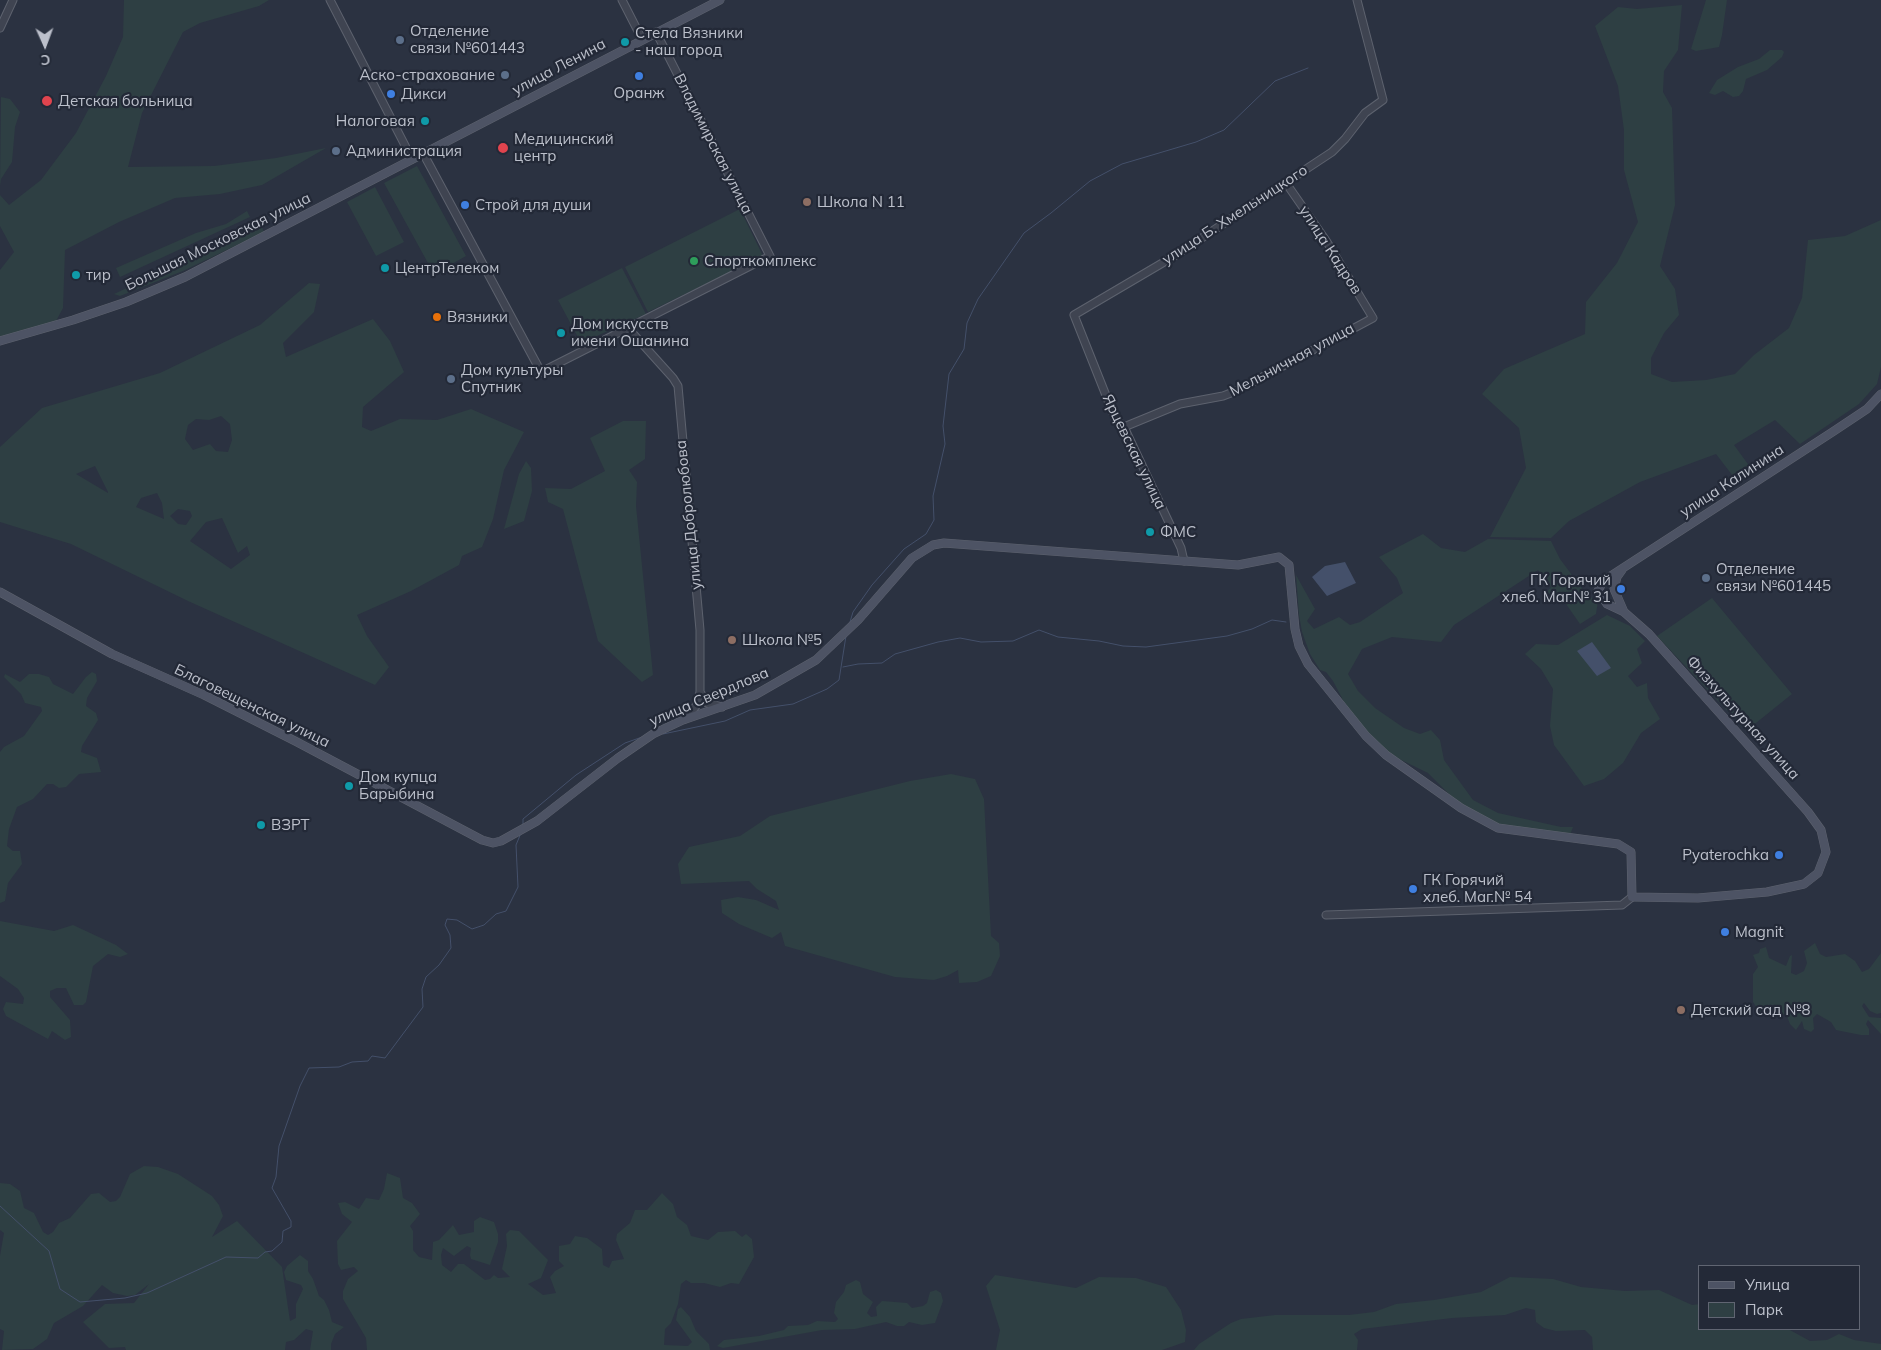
<!DOCTYPE html>
<html>
<head>
<meta charset="utf-8">
<style>
	body { margin:0 }
	#map { position:relative; width:1881px; height:1350px; overflow:hidden; background:#2b3241; font-family:Mulish,sans-serif }
	canvas { display:block }
	.legend { position:absolute; left:1698px; top:1265px; width:162px; height:65px; box-sizing:border-box; background:#232937; border:1px solid #606572; margin:0; padding:6px 9px; list-style:none; font-size:15px; color:#bcc0cb }
	.legend li { display:flex; align-items:center; gap:10px; height:25px }
	.legend b { width:25px; border:1px solid #606572 }
	.north { position:absolute; left:20px; top:20px; width:50px; height:50px; -webkit-text-stroke:4px #232937; paint-order:stroke; rotate:178deg; font-size:14px; font-weight:700; line-height:20px; text-align:center; color:#bcc0cb }
	.north::after { content:''; display:block; margin:auto; width:18px; height:22px; background:#bcc0cb; clip-path:polygon(50% 0,100% 100%,50% 72%,0 100%) }
</style>
</head>
<body>
<div id="map">
<canvas width="1881" height="1350"></canvas>
<ul class="legend">
<li><b style="height:6px;background:#4d5364"></b>Улица</li>
<li><b style="height:14px;background:#2e3f43"></b>Парк</li>
</ul>
<div class="north">С</div>
</div>
<script>
const ctx = document.querySelector('canvas').getContext('2d');
ctx.lineJoin = 'round';
function fill(path, color) {
  ctx.fillStyle = color;
  ctx.fill(path, 'evenodd');
}
function poly(rows) {
  const path = new Path2D();
  for (const r of rows) {
    path.moveTo(r[0], r[1]);
    for (let i = 2; i < r.length; i += 2) path.lineTo(r[i], r[i + 1]);
  }
  return path;
}
function strokePath(path, color, width, dash) {
  ctx.strokeStyle = color;
  ctx.lineWidth = width;
  ctx.lineCap = dash ? 'butt' : 'round';
  ctx.setLineDash(dash || []);
  ctx.stroke(path);
}
function label(font, color, halo, rows, align = 'center') {
  ctx.font = font + ' Mulish,sans-serif';
  ctx.lineWidth = 4.5;
  ctx.setLineDash([]);
  ctx.textBaseline = 'middle';
  ctx.strokeStyle = halo;
  ctx.fillStyle = color;
  for (const [text, x, y, turn = 0] of rows) {
    ctx.save();
    ctx.translate(x, y);
    ctx.rotate((+turn || 0) * Math.PI / 180);
    ctx.textAlign = isNaN(turn) ? turn : align;
    if (halo) ctx.strokeText(text, 0, 0);
    ctx.fillText(text, 0, 0);
    ctx.restore();
  }
}
const green = poly([
	[124,0,269,0,259,6,200,23,183,32,142,113,128,167,214,166,276,158,326,148,262,185,220,194,175,198,119,222,65,250,63,308,55,323,0,338,0,270,14,252,0,226,0,195,9,205,41,180,76,133,106,76,123,37],
	[1706,0,1727,0,1722,35,1719,47,1696,51,1691,49],
	[1682,5,1678,50,1664,71,1663,92,1672,108,1675,205,1660,266,1675,289,1679,315,1664,333,1651,358,1651,374,1672,382,1706,380,1735,374,1754,355,1789,328,1802,298,1808,240,1845,236,1881,220,1881,367,1877,384,1859,404,1800,444,1775,420,1734,445,1753,471,1736,480,1716,454,1640,482,1569,521,1551,538,1490,537,1526,468,1519,428,1482,394,1504,369,1585,334,1586,302,1617,263,1638,222,1624,170,1624,130,1618,86,1595,26,1618,7,1637,9],
	[1770,50,1782,50,1784,52,1782,57,1767,70,1746,79,1743,91,1739,96,1733,97,1723,91,1715,95,1709,93,1717,80,1738,67,1759,59],
	[1,97,10,99,20,112,15,127,12,162,1,179,0,186],
	[417,166,466,256,434,274,384,183],
	[375,187,404,242,376,256,347,202],
	[740,209,763,256,648,312,625,267],
	[247,211,250,217,120,277,116,268,196,233,226,224],
	[261,225,264,232,183,271,120,296,114,294],
	[622,268,646,314,581,343,558,300],
	[309,283,320,284,314,312,283,343,286,357,373,319,390,341,404,372,363,407,362,427,371,431,400,419,437,420,471,409,524,432,504,470,493,519,482,547,462,556,459,565,411,591,357,615,367,636,389,667,375,685,188,601,71,544,0,522,0,447,42,408,160,373,260,325],
	[221,416,230,424,232,440,228,452,216,451,210,444,193,450,185,439,188,425,196,419,209,420],
	[95,466,108,492,108,493,76,474],
	[157,493,162,503,164,519,136,507,141,498],
	[178,509,190,511,192,516,186,525,178,524,170,516],
	[222,518,238,553,247,546,250,555,231,569,190,541,206,522],
	[623,421,646,421,645,459,629,470,637,482,636,506,653,675,642,682,598,641,563,509,548,502,545,488,571,489,605,471,590,438],
	[526,461,531,468,532,491,524,521,504,529,519,474],
	[1423,534,1441,548,1465,552,1488,539,1551,541,1560,559,1587,595,1598,601,1596,614,1580,624,1559,594,1549,601,1545,594,1551,587,1538,570,1454,625,1441,642,1392,637,1362,649,1348,674,1358,691,1375,708,1404,728,1420,734,1431,730,1440,740,1444,760,1473,800,1498,813,1561,827,1573,827,1570,835,1498,827,1462,807,1428,773,1389,754,1367,733,1344,702,1333,681,1326,672,1320,670,1310,654,1302,632,1299,615,1296,575,1315,609,1307,621,1314,629,1339,617,1350,625,1360,622,1403,593,1397,578,1379,557],
	[1712,598,1792,694,1746,731,1657,636],
	[1607,615,1630,626,1645,641,1637,649,1642,663,1628,676,1637,687,1647,683,1648,698,1660,719,1641,733,1623,763,1604,779,1584,786,1554,745,1550,726,1553,689,1541,669,1525,654,1536,644,1558,645],
	[92,672,96,674,97,681,87,698,86,706,96,713,98,720,82,746,81,752,97,758,101,772,79,774,66,787,59,788,53,784,47,784,33,799,17,807,9,829,7,846,13,851,20,851,22,864,8,883,5,901,0,903,0,752,4,747,24,736,42,711,41,707,25,703,21,694,4,677,5,674,20,682,29,674,39,674,49,677,53,684,73,694,86,677],
	[951,774,975,779,984,799,991,936,999,943,1000,956,991,976,977,982,959,983,958,970,947,976,934,980,895,977,785,946,781,932,772,938,739,924,722,913,721,900,738,897,756,900,779,910,776,901,757,889,749,881,681,884,678,864,689,847,740,836,770,816,910,781],
	[0,921,54,931,73,925,116,945,128,954,120,957,108,954,93,966,86,1002,83,1005,74,1005,66,988,57,988,50,991,50,997,70,1020,71,1037,65,1040,52,1031,48,1039,6,1016,3,1009,6,1002,23,1004,24,998,18,989,0,976],
	[1815,943,1820,954,1826,957,1845,954,1855,961,1862,972,1869,969,1881,953,1881,1013,1877,1014,1870,1011,1864,1003,1862,1006,1869,1017,1881,1018,1881,1034,1868,1020,1866,1024,1869,1029,1869,1035,1861,1035,1836,1030,1831,1022,1817,1014,1813,1018,1814,1029,1811,1032,1804,1029,1802,1021,1796,1030,1790,1024,1786,1014,1770,1017,1761,1014,1753,1002,1753,974,1758,967,1753,955,1759,953,1760,949,1766,947,1769,958,1786,966,1790,956,1792,955,1791,973,1796,975,1804,971,1807,963,1804,951],
	[144,1166,158,1167,178,1174,212,1196,219,1205,223,1216,212,1237,237,1221,282,1267,290,1321,296,1318,296,1304,303,1289,301,1285,286,1280,284,1272,287,1266,300,1255,308,1261,308,1271,313,1279,319,1296,324,1300,329,1310,332,1322,344,1327,335,1334,331,1344,331,1350,310,1350,313,1331,306,1329,294,1340,286,1342,285,1350,126,1350,125,1347,109,1348,83,1322,105,1304,134,1303,149,1284,135,1295,127,1296,113,1293,102,1285,83,1306,54,1323,47,1339,33,1349,2,1350,4,1331,0,1329,0,1256,4,1233,0,1230,0,1183,10,1184,20,1191,24,1208,34,1213,43,1232,48,1235,53,1232,59,1223,70,1218,91,1194,99,1193,110,1202,116,1201,120,1197,130,1174],
	[387,1173,400,1178,403,1198,412,1203,420,1214,410,1226,413,1231,413,1250,419,1257,432,1260,433,1242,439,1240,453,1225,459,1235,474,1232,474,1221,480,1217,494,1222,498,1234,498,1242,490,1265,471,1259,470,1255,471,1248,467,1246,454,1256,443,1248,441,1255,442,1265,451,1272,458,1264,464,1264,485,1280,490,1279,494,1275,498,1278,510,1277,502,1269,507,1246,506,1234,510,1230,519,1231,548,1260,541,1278,528,1284,543,1295,556,1293,550,1277,555,1271,564,1266,559,1261,559,1246,570,1244,575,1236,587,1238,602,1249,603,1265,609,1268,612,1261,624,1259,616,1240,617,1234,630,1223,635,1210,647,1210,662,1193,673,1204,677,1217,687,1225,691,1236,708,1240,718,1232,735,1231,742,1237,746,1234,752,1239,754,1257,739,1284,731,1283,720,1287,704,1283,691,1283,686,1280,681,1284,678,1304,671,1323,665,1329,664,1345,688,1346,692,1342,676,1320,678,1309,681,1307,690,1317,696,1331,709,1344,710,1350,367,1350,366,1338,343,1299,343,1291,348,1279,358,1271,354,1267,341,1270,338,1264,337,1241,352,1222,342,1214,338,1203,345,1202,359,1209,366,1198,379,1200,384,1189],
	[995,1275,1076,1288,1099,1277,1136,1278,1166,1287,1181,1310,1186,1330,1185,1342,1162,1350,996,1350,1000,1330,986,1286],
	[1510,1277,1553,1279,1581,1287,1625,1291,1659,1290,1692,1305,1700,1304,1700,1329,1788,1329,1810,1341,1827,1340,1839,1334,1854,1340,1881,1344,1881,1350,1593,1350,1592,1337,1585,1330,1556,1331,1544,1328,1536,1322,1535,1310,1526,1308,1505,1315,1452,1318,1362,1329,1354,1334,1358,1340,1357,1350,1194,1350,1199,1344,1231,1323,1241,1319,1275,1315,1349,1315,1374,1312,1396,1304,1434,1300,1481,1292],
	[856,1280,860,1282,863,1294,873,1302,867,1313,871,1317,877,1316,876,1307,882,1301,907,1303,912,1308,923,1306,927,1303,930,1292,936,1290,941,1293,943,1301,935,1323,922,1325,909,1322,904,1326,897,1326,886,1322,855,1329,822,1330,723,1348,717,1346,724,1340,759,1336,784,1330,788,1326,808,1325,817,1321,835,1322,838,1319,834,1313,836,1302,844,1292,846,1285]
]);
const water = poly([
	[1345,562,1356,583,1327,596,1312,577,1325,566],
	[1592,642,1611,668,1597,676,1577,651]
]);
const stream = poly([
	[850,622,853,612,872,585,904,549,926,534,934,520,933,496,945,444,943,426,949,374,964,349,967,323,978,299,1024,233,1051,213,1090,181,1122,164,1196,142,1224,130,1275,81,1308,68],
	[843,667,858,664,882,663,895,654,938,642,960,638,981,642,1013,641,1039,630,1058,637,1099,641,1123,646,1146,647,1227,636,1252,629,1272,620,1286,622],
	[663,734,725,721,750,710,793,704,827,689,839,680,846,636],
	[523,824,523,819,576,775,625,743,645,736],
	[0,1206,49,1251,60,1289,80,1302,125,1298,147,1293,226,1257,258,1258,265,1252,272,1251,282,1242,283,1231,291,1227,291,1221,272,1188,276,1177,279,1146,300,1086,309,1068,339,1067,352,1062,368,1061,372,1056,385,1058,423,1007,422,989,426,977,439,965,451,948,450,935,445,925,447,919,457,920,472,929,484,925,496,914,506,911,518,887,516,845,521,833]
]);
const tertiary = poly([
	[330,0,412,159],
	[622,0,642,39],
	[0,28,13,0],
	[423,153,541,372,770,256,656,32],
	[628,328,673,378,678,386,700,630,700,692,707,703,722,707],
	[1124,427,1180,404,1223,396,1236,391,1373,318,1327,242,1286,183],
	[1184,561,1181,548,1124,427,1115,418,1074,315,1176,255,1332,152,1345,139,1365,113,1383,100,1357,0],
	[685,719,696,706,700,692],
	[1326,915,1622,905,1632,897]
]);
const secondary = poly([
	[0,341,73,320,126,302,185,277,720,0],
	[1622,570,1617,577,1614,589,1624,612],
	[0,592,112,654,204,695,295,741,482,840,493,843,501,841,537,821,618,758,653,734,683,720,755,695,816,660,858,620,912,558,933,545,944,543,1238,565,1279,557,1289,565,1295,629,1299,646,1308,664,1366,736,1386,755,1461,808,1498,828,1618,844,1631,852,1632,897,1698,898,1767,892,1804,884,1818,873,1826,852,1821,830,1808,812,1649,634,1624,612,1607,604,1598,591,1603,581,1834,431,1867,409,1881,394]
]);
const markers = [
	[400,40,5,"#5c6f8a"],
	[625,42,5,"#0f9aa8"],
	[505,75,5,"#5c6f8a"],
	[639,76,5,"#3f7fe0"],
	[391,94,5,"#3f7fe0"],
	[47,101,6,"#e0444e"],
	[425,121,5,"#0f9aa8"],
	[503,148,6,"#e0444e"],
	[336,151,5,"#5c6f8a"],
	[807,202,5,"#8d6e63"],
	[465,205,5,"#3f7fe0"],
	[694,261,5,"#2e9e5b"],
	[385,268,5,"#0f9aa8"],
	[76,275,5,"#0f9aa8"],
	[437,317,5,"#e8710a"],
	[561,333,5,"#0f9aa8"],
	[451,379,5,"#5c6f8a"],
	[1150,532,5,"#0f9aa8"],
	[1706,578,5,"#5c6f8a"],
	[1621,589,5,"#3f7fe0"],
	[732,640,5,"#8d6e63"],
	[349,786,5,"#0f9aa8"],
	[261,825,5,"#0f9aa8"],
	[1779,855,5,"#3f7fe0"],
	[1413,889,5,"#3f7fe0"],
	[1725,932,5,"#3f7fe0"],
	[1681,1010,5,"#8d6e63"]
];
const poiNames = [
	["Отделение",410,31],
	["связи №601443",410,48],
	["Стела Вязники",635,33],
	["- наш город",635,50],
	["Аско-страхование",495,75,"right"],
	["Оранж",639,93,"center"],
	["Дикси",401,94],
	["Детская больница",58,101],
	["Налоговая",415,121,"right"],
	["Медицинский",514,139],
	["центр",514,156],
	["Администрация",346,151],
	["Школа N 11",817,202],
	["Строй для души",475,205],
	["Спорткомплекс",704,261],
	["ЦентрТелеком",395,268],
	["тир",86,275],
	["Вязники",447,317],
	["Дом искусств",571,324],
	["имени Ошанина",571,341],
	["Дом культуры",461,370],
	["Спутник",461,387],
	["ФМС",1160,532],
	["Отделение",1716,569],
	["связи №601445",1716,586],
	["ГК Горячий",1611,580,"right"],
	["хлеб. Маг.№ 31",1611,597,"right"],
	["Школа №5",742,640],
	["Дом купца",359,777],
	["Барыбина",359,794],
	["ВЗРТ",271,825],
	["Pyaterochka",1769,855,"right"],
	["ГК Горячий",1423,880],
	["хлеб. Маг.№ 54",1423,897],
	["Magnit",1735,932],
	["Детский сад №8",1691,1010]
];
const streetNames = [
	["улица Ленина",559,67,-28],
	["Владимирская улица",713,144,63],
	["улица Б. Хмельницкого",1235,215,-33],
	["Большая Московская улица",218,242,-26],
	["улица Кадров",1330,250,57],
	["Мельничная улица",1292,360,-28],
	["Ярцевская улица",1134,452,64],
	["улица Калинина",1732,481,-33],
	["улица Добролюбова",689,515,-96],
	["улица Свердлова",709,697,-23],
	["Благовещенская улица",252,706,26],
	["Физкультурная улица",1743,718,48]
];
fill(green, '#2e3f43');
fill(water, '#44506a');
strokePath(stream, '#44506a', 1);
strokePath(tertiary, '#5d626e', 9);
strokePath(secondary, '#5d626e', 9);
strokePath(tertiary, '#3f4451', 7);
strokePath(secondary, '#4d5364', 8);
for (const [x, y, r, color] of markers) {
  const dot = new Path2D();
  dot.arc(x, y, r, 0, 2 * Math.PI);
  ctx.fillStyle = color;
  ctx.fill(dot);
  strokePath(dot, '#232937', 2);
}
label('15px', '#bcc0cb', '#232937', poiNames, 'left');
label('15px', '#bcc0cb', '#232937', streetNames);
</script>
</body>
</html>
